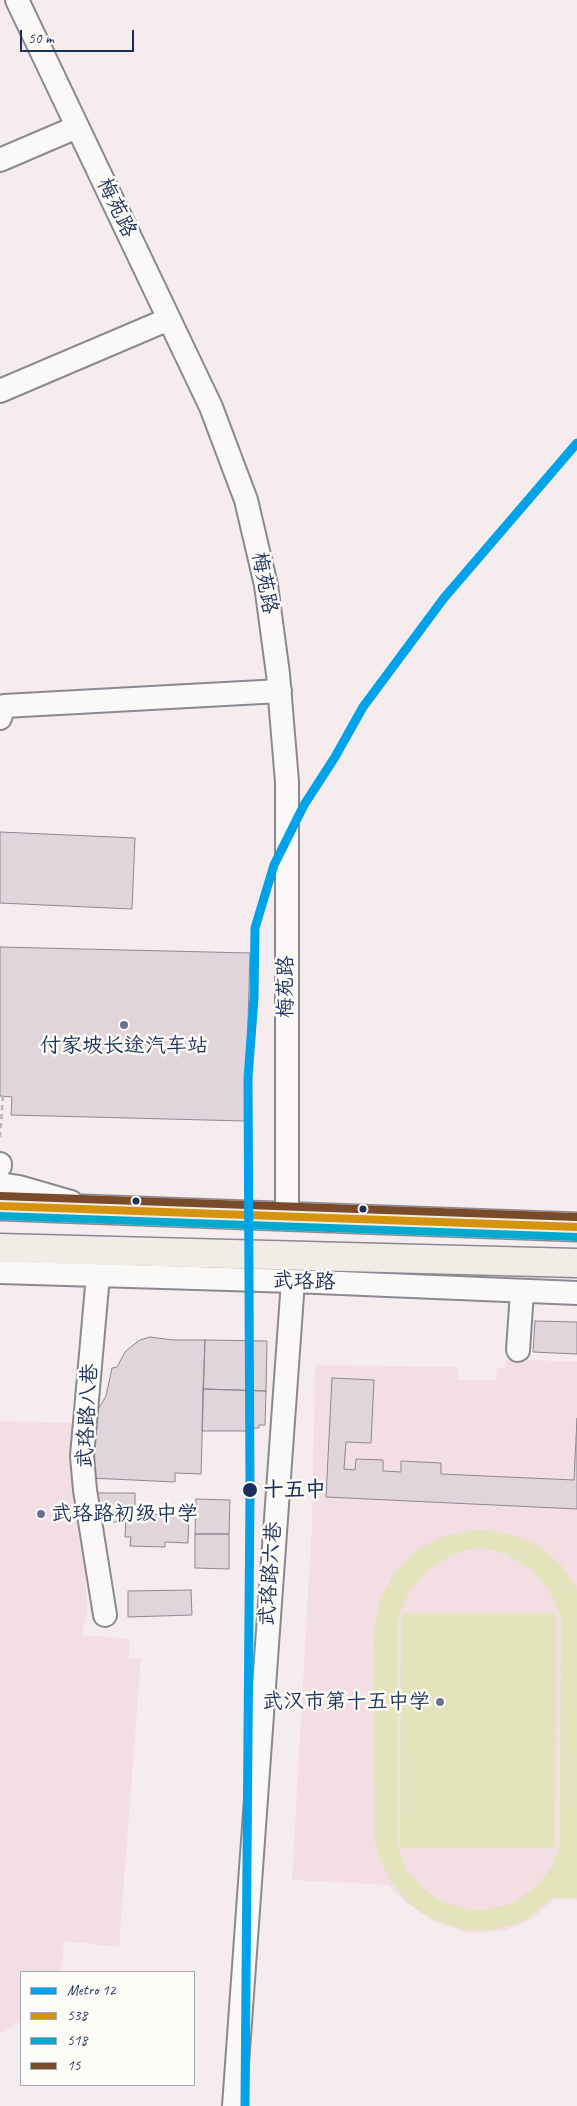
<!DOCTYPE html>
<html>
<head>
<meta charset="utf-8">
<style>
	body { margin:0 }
	#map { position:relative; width:577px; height:2106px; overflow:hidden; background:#f6ecee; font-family:Caveat,sans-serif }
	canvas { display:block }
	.legend { position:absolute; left:20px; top:1971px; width:175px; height:115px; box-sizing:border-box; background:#fdfcf7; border:1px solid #a3aaba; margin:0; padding:6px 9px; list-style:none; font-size:15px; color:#1b2f5e }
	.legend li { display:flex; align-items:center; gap:10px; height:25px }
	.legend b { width:25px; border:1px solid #a3aaba }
	.scale { position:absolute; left:20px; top:30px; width:114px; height:22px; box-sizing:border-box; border:2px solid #1b2f5e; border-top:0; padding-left:6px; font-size:15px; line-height:18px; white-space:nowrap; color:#1b2f5e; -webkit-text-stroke:4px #fdfcf7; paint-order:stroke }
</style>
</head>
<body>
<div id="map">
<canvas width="577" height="2106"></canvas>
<ul class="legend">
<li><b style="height:6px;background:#00a3e9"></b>Metro 12</li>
<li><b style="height:6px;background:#d6940e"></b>538</li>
<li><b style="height:6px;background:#00a9ce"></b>518</li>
<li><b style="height:6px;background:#7a4b2a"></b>15</li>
</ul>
<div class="scale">50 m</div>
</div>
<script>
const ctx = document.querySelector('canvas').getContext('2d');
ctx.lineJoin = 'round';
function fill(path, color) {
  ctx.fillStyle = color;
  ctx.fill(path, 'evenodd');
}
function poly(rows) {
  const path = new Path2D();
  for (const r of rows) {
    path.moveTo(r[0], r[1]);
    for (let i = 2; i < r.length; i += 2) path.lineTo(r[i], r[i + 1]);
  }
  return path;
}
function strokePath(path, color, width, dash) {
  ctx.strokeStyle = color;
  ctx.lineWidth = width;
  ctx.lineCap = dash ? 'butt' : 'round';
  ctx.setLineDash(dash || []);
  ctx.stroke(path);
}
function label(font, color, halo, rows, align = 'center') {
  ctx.font = font + ' Caveat,"LXGW WenKai TC",sans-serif';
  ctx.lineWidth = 5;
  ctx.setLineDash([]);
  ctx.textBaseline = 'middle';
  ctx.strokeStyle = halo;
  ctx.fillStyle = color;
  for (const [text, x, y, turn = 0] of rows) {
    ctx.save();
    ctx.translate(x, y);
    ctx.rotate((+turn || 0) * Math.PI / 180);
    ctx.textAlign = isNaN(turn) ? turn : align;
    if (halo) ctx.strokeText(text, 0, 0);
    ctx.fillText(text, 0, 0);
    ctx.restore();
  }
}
const built = poly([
	[506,1360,577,1361,577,1900,553,1900,533,1918,523,1924,502,1931,477,1933,464,1932,433,1921,408,1904,388,1885,292,1880,312,1524,315,1365,458,1367,458,1380,496,1380,497,1368,505,1368],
	[0,1421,79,1423,87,1611,82,1635,130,1639,129,1659,141,1657,119,1947,64,1941,61,1972,21,1972,21,2021,0,2034]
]);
const green = poly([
	[474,1530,487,1530,512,1535,539,1546,562,1566,577,1589,577,1897,552,1898,528,1918,516,1924,489,1930,462,1929,434,1919,421,1912,408,1902,390,1880,379,1856,375,1843,373,1638,380,1599,395,1572,417,1550,444,1536],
	[476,1547,504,1553,528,1567,538,1576,552,1595,561,1618,560,1845,551,1868,536,1887,516,1901,504,1906,480,1910,467,1909,443,1902,422,1888,406,1869,397,1845,397,1619,409,1592,427,1571,450,1556],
	[401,1613,556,1613,555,1848,400,1848]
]);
const building = poly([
	[0,832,135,838,132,909,0,903,0,832],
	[0,947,250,953,245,1121,11,1115,12,1097,0,1096,0,947],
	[535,1321,577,1322,577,1354,533,1352,535,1321],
	[150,1337,173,1340,205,1340,201,1474,175,1473,175,1482,90,1478,90,1423,106,1396,112,1368,117,1367,125,1352,132,1346,140,1340,150,1337],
	[205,1340,267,1341,266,1391,203,1389,205,1340],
	[332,1378,374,1380,371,1443,346,1442,344,1469,355,1470,356,1459,383,1460,383,1471,401,1472,401,1461,441,1463,441,1474,574,1480,577,1418,577,1509,326,1497,332,1378],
	[203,1389,266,1391,265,1425,259,1425,259,1428,249,1428,249,1431,202,1431,203,1389],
	[93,1493,135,1493,135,1505,122,1505,121,1522,107,1522,107,1517,92,1517,93,1493],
	[196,1499,230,1500,229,1534,195,1534,196,1499],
	[126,1514,189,1515,188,1543,165,1542,165,1547,130,1546,131,1537,125,1537,126,1514],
	[195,1534,229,1534,229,1569,195,1568,195,1534],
	[191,1590,192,1615,128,1617,128,1591,191,1590]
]);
const path = poly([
	[0,1137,3,1096]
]);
const minor = poly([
	[17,0,211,407,246,500,266,585,278,674,287,782,287,1217],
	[0,160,77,127],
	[0,391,169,319],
	[0,718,4,706,280,691],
	[0,1166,0,1164],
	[0,1184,19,1187,71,1202],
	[0,1272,293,1281,577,1293],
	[98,1275,82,1456,85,1490,105,1615],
	[518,1350,522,1292],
	[234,2106,293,1281]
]);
const highway = poly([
	[0,1206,577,1227],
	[0,1248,577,1263]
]);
const bus1 = poly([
	[0,1206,577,1227]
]);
const bus2 = poly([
	[0,1216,577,1237]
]);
const bus3 = poly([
	[0,1196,577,1217]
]);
const metro1 = poly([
	[245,2106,250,1491,248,1078,254,998,255,928,274,865,304,805,335,757,363,707,444,598,577,443]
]);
const markers = [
	[124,1025,5,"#687190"],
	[136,1201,4.5,"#1b2f5e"],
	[363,1209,4.5,"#1b2f5e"],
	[250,1490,8,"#1b2f5e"],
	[41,1514,5,"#687190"],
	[440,1702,5,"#687190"]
];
const streetNames = [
	["梅苑路",116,208,64],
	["梅苑路",264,583,79],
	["梅苑路",286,987,-90],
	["武珞路",304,1282,2],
	["武珞路八巷",88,1416,-87],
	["武珞路六巷",271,1574,-86]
];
const poiNames = [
	["付家坡长途汽车站",124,1046],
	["武珞路初级中学",51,1514,"left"],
	["武汉市第十五中学",430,1702,"right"]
];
const stopNames = [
	["十五中",263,1490]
];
fill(built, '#f3dee4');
fill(green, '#e3e4bb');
fill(building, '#e2d4db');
strokePath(building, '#8a8993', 1);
strokePath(minor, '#8a8993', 26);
strokePath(highway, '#8a8993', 31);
strokePath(path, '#b5b6bc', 2.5, [5, 4]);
strokePath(minor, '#faf9f7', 22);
strokePath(highway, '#f2ece6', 28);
strokePath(bus1, '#d6940e', 8);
strokePath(bus2, '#00a9ce', 8);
strokePath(bus3, '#7a4b2a', 8);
strokePath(metro1, '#00a3e9', 9);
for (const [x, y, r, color] of markers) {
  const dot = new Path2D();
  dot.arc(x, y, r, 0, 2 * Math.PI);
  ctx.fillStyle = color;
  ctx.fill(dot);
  strokePath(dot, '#fdfcf7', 2);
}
label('21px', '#1b2f5e', '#fdfcf7', streetNames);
label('21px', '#1b2f5e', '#fdfcf7', poiNames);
label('bold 21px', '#1b2f5e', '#fdfcf7', stopNames, 'left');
</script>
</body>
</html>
